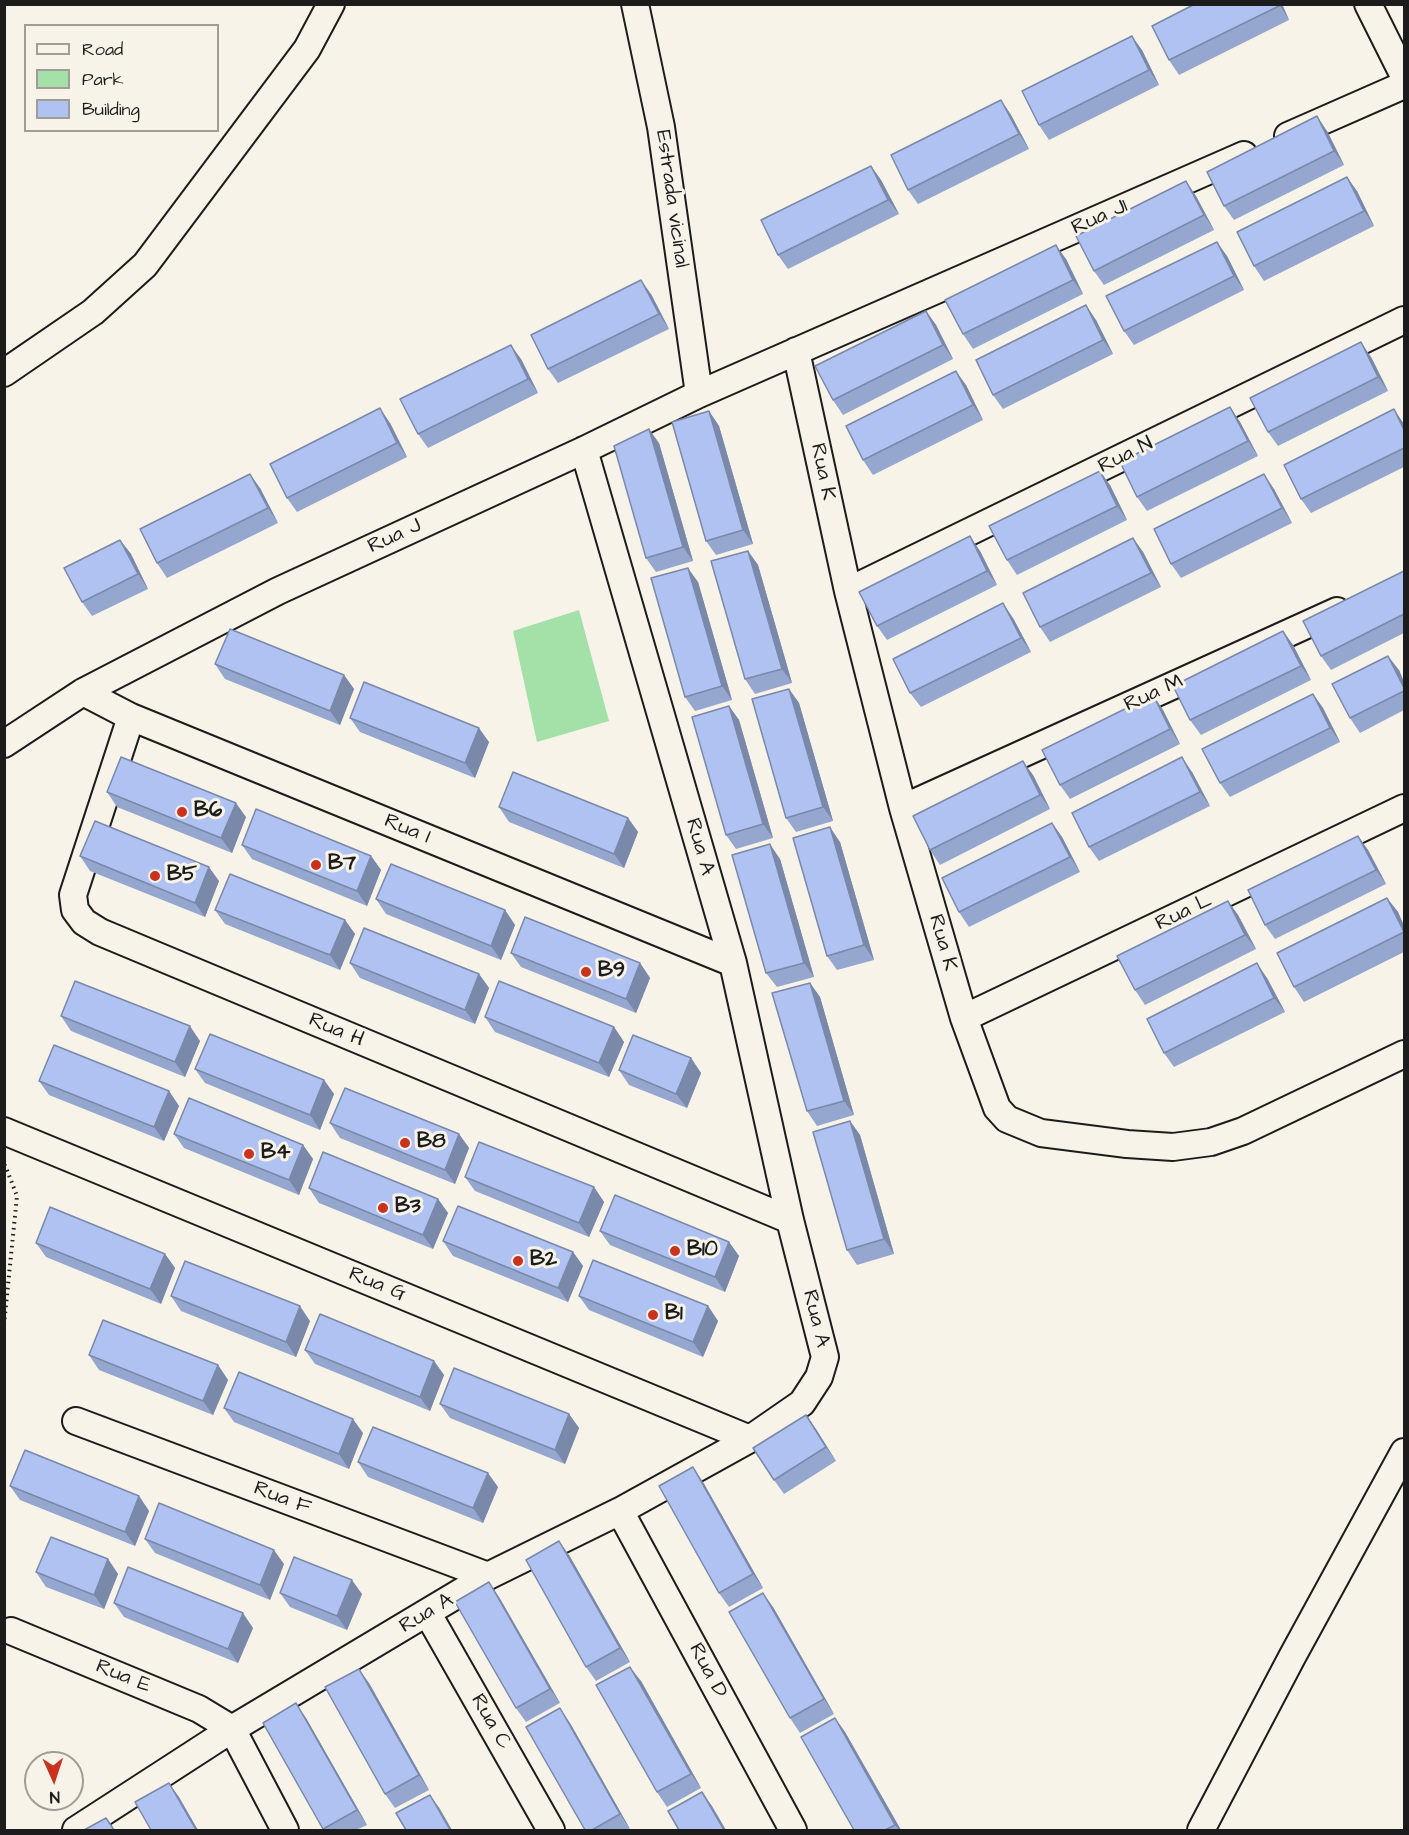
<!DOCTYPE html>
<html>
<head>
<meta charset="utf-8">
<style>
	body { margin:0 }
	#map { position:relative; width:1409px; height:1835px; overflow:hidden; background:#f7f3e8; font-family:"Architects Daughter",sans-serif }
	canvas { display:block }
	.frame { position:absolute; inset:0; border:6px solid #1c1c1c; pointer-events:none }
	.legend { position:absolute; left:24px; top:24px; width:195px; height:108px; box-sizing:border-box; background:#f7f3e8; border:2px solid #9f9d96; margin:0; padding:8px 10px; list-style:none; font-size:18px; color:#1c1c1c }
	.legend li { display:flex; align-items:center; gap:12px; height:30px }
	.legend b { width:30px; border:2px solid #9f9d96 }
	.north { position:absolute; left:24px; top:1751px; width:60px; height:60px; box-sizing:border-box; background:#f7f3e8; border:2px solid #9f9d96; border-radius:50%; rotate:177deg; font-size:16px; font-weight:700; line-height:24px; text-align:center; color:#1c1c1c }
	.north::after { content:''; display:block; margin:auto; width:21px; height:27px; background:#c8321e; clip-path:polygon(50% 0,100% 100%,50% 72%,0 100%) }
</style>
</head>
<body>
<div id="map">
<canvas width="1409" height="1835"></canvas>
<div class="frame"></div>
<ul class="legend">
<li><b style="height:8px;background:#f7f3e8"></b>Road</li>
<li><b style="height:16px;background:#a4e1a8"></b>Park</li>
<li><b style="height:16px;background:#afc2f1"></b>Building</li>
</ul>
<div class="north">N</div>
</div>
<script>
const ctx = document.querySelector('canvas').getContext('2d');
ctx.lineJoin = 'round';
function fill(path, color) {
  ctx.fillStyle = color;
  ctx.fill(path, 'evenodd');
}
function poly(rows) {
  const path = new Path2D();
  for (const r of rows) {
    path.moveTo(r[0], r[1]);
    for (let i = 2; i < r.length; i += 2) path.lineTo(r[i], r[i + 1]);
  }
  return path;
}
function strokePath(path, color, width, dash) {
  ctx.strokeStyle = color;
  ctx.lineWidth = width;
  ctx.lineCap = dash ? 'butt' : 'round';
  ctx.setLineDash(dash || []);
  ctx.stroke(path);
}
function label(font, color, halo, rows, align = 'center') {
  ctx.font = font + ' "Architects Daughter",sans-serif';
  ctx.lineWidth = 6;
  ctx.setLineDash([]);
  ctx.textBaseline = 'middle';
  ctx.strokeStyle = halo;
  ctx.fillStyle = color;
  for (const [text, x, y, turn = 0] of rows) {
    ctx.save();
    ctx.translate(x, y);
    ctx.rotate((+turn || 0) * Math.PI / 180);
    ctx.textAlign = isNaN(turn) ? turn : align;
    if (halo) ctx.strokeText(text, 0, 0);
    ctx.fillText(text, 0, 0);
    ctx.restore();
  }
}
const green = poly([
	[579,610,609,721,537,742,513,631]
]);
const path = poly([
	[4,1325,17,1196,5,1165]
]);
const minor = poly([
	[635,4,661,127,699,394],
	[1368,4,1404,76],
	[1288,136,1404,85],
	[796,351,848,591,903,808,964,1018,997,1108,1007,1119,1041,1133,1127,1144,1173,1147,1211,1142,1243,1131,1404,1054],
	[4,373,93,312,145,265,307,49,331,4],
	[848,591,1404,320],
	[83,692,131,717,733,963],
	[131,717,73,895,75,910,84,922,100,932,790,1220],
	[4,744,83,692,278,591,584,450,699,394,1244,155],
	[903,808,1337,611],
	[964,1018,1404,808],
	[4,1131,750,1439],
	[76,1421,488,1576],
	[620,1511,793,1830],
	[428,1614,551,1830],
	[11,1631,199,1709,232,1729,285,1830],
	[76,1830,232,1729,488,1576,620,1511,750,1439,802,1403,819,1377,825,1357,790,1220,733,963,584,450],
	[1201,1830,1292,1657,1404,1452]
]);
const wall = poly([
	[1282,4,1289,20,1179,75,1169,60],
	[1142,50,1159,85,1049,140,1039,125],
	[1001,100,1011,115,1029,149,918,204,908,190],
	[1327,131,1344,165,1234,220,1224,206],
	[871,166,881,180,899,214,788,269,778,255],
	[1357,191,1374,226,1264,281,1254,266],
	[1196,196,1214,230,1104,285,1094,271],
	[1227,256,1244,290,1134,345,1124,331],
	[1066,259,1083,294,973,349,963,334],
	[651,294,669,329,558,383,548,369],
	[926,311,936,325,953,359,843,415,833,400],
	[1096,320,1113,354,1003,409,993,395],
	[1371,357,1388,391,1278,446,1268,432],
	[521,359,538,393,428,448,418,434],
	[966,385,983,420,873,475,863,460],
	[1230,407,1240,422,1258,456,1147,511,1137,497],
	[709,411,719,426,753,544,716,555,706,541],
	[390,423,407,457,297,512,287,498],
	[1404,424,1404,467,1311,513,1301,499],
	[659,443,693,561,656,572,646,558],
	[1110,485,1127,520,1017,575,1007,560],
	[260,488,278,523,167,578,157,563],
	[1274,489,1292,523,1181,578,1171,564],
	[1133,538,1143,552,1161,587,1050,642,1040,627],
	[120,540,131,554,148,589,92,616,82,602],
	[748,551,758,565,792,683,755,694,745,679],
	[980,551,997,585,887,640,877,626],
	[1404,571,1404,633,1331,670,1321,656],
	[698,582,732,700,695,711,685,697],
	[1013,618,1031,652,921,707,910,693],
	[1283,631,1293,645,1311,680,1201,735,1190,720],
	[215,664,344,675,354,689,340,725,225,679],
	[1399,670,1404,682,1404,710,1360,733,1350,718],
	[789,689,799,703,833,821,796,832,786,818],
	[1313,694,1323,708,1340,742,1230,797,1220,783],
	[1153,695,1163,710,1180,744,1070,799,1060,785],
	[729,706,739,720,773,838,736,849,726,835],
	[350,718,489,742,475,778,360,732],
	[1192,772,1210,806,1099,861,1089,847],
	[1033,775,1050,809,940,865,930,850],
	[107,792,246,817,232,853,117,807],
	[499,807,628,818,638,832,624,868,509,822],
	[1052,823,1062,837,1080,872,969,927,959,912],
	[1358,836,1368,850,1386,884,1275,939,1265,925],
	[840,842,874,960,837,970,827,956],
	[242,845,371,856,381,870,367,906,252,859],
	[80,856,219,881,205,917,90,871],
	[780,859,814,977,777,987,766,973],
	[1387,898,1398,912,1404,926,1404,952,1304,1002,1294,987],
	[376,899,505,910,515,925,501,960,386,914],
	[1228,901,1238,915,1256,949,1145,1005,1135,990],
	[215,910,345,920,355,934,340,970,225,924],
	[511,953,640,963,650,978,636,1013,521,967],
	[350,963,479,974,489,988,475,1024,360,978],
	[1267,978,1285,1012,1174,1067,1164,1053],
	[810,983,820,997,854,1115,817,1126,807,1111],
	[61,1016,200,1041,185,1077,71,1031],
	[485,1017,614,1027,624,1042,609,1077,495,1032],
	[691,1058,701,1073,687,1108,629,1085,619,1070],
	[195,1069,324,1080,334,1094,320,1130,205,1083],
	[39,1081,169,1091,179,1106,164,1141,49,1095],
	[850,1121,860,1135,894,1254,857,1265,847,1250],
	[330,1123,459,1134,469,1148,455,1184,340,1138],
	[174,1134,303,1145,313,1159,299,1195,184,1148],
	[465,1177,594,1187,604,1202,589,1237,475,1191],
	[309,1188,438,1199,448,1213,433,1249,319,1203],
	[600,1231,729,1242,739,1256,725,1292,610,1245],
	[443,1241,573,1252,583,1266,568,1302,453,1256],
	[36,1243,165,1254,175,1268,161,1304,46,1257],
	[171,1296,310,1321,296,1357,181,1311],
	[579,1296,708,1306,718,1321,703,1357,589,1310],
	[305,1350,434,1361,444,1375,430,1411,315,1364],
	[89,1355,218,1365,228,1380,213,1415,99,1370],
	[440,1404,569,1414,579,1428,565,1464,450,1418],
	[224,1408,363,1433,349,1469,234,1422],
	[806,1415,836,1461,784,1494,774,1480],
	[358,1462,498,1487,483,1523,368,1477],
	[703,1482,763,1588,729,1607,719,1593],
	[10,1486,139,1496,149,1511,135,1546,20,1500],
	[145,1539,284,1564,270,1600,155,1553],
	[569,1555,630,1662,596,1681,586,1667],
	[108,1559,118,1574,104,1609,46,1587,36,1572],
	[280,1593,362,1594,347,1630,290,1607],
	[499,1597,560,1703,526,1722,516,1708],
	[114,1603,253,1628,238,1663,124,1617],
	[773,1607,834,1714,800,1733,790,1718],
	[641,1681,701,1788,667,1807,657,1792],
	[369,1683,429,1790,395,1808,385,1794],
	[306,1718,367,1825,356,1830,324,1830,263,1723],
	[835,1718,845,1732,901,1830,854,1830],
	[570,1723,630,1829,627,1830,585,1830]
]);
const shadedWall = poly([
	[1279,4,1282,4,1289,20],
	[1132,36,1142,50,1159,85,1149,70],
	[1001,100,1011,115,1029,149,1019,134],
	[1317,116,1327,131,1344,165,1334,151],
	[871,166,881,180,899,214,888,200],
	[1347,177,1357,191,1374,226,1364,211],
	[1186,181,1196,196,1214,230,1204,215],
	[1217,242,1227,256,1244,290,1234,276],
	[1056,245,1066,259,1083,294,1073,280],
	[641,280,651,294,669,329,659,314],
	[1086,305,1096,320,1113,354,1103,340],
	[926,311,936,325,953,359,943,345],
	[1361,342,1371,357,1388,391,1378,377],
	[511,345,521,359,538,393,528,379],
	[956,371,966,385,983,420,973,405],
	[1230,407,1240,422,1258,456,1248,441],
	[380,408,390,423,407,457,397,443],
	[1394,409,1404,424,1404,430],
	[709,411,719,426,753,544,743,530],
	[649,429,659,443,693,561,683,547],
	[1100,471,1110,485,1127,520,1117,506],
	[250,474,260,488,278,523,268,508],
	[1264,474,1274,489,1292,523,1282,508],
	[970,536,980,551,997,585,987,571],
	[1133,538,1143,552,1161,587,1151,573],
	[120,540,131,554,148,589,138,574],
	[748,551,758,565,792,683,782,669],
	[688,568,698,582,732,700,722,686],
	[1003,603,1013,618,1031,652,1021,638],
	[1283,631,1293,645,1311,680,1301,666],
	[1388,656,1399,670,1404,682,1404,688],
	[344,675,354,689,340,725,330,711],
	[789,689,799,703,833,821,823,807],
	[1313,694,1323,708,1340,742,1330,728],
	[1153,695,1163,710,1180,744,1170,729],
	[729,706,739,720,773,838,763,824],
	[479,728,489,742,475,778,465,763],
	[1182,757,1192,772,1210,806,1200,792],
	[1023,761,1033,775,1050,809,1040,795],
	[236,803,246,817,232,853,221,838],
	[628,818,638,832,624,868,614,854],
	[1052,823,1062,837,1080,872,1070,857],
	[830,827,840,842,874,960,864,945],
	[1358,836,1368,850,1386,884,1376,870],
	[770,844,780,859,814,977,804,963],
	[371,856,381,870,367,906,357,891],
	[209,867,219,881,205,917,195,903],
	[1387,898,1398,912,1404,926,1404,932],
	[1228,901,1238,915,1256,949,1245,935],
	[505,910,515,925,501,960,491,946],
	[345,920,355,934,340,970,330,955],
	[640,963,650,978,636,1013,626,999],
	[1257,963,1267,978,1285,1012,1274,998],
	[479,974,489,988,475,1024,465,1010],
	[810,983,820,997,854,1115,844,1101],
	[190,1026,200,1041,185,1077,175,1062],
	[614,1027,624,1042,609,1077,599,1063],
	[691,1058,701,1073,687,1108,676,1094],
	[324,1080,334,1094,320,1130,310,1115],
	[169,1091,179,1106,164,1141,154,1127],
	[850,1121,860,1135,894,1254,884,1239],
	[459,1134,469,1148,455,1184,445,1170],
	[303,1145,313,1159,299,1195,289,1180],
	[594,1187,604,1202,589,1237,579,1223],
	[438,1199,448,1213,433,1249,423,1235],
	[729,1242,739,1256,725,1292,715,1277],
	[573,1252,583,1266,568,1302,558,1288],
	[165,1254,175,1268,161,1304,150,1289],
	[300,1306,310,1321,296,1357,286,1342],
	[708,1306,718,1321,703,1357,693,1342],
	[434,1361,444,1375,430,1411,420,1397],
	[218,1365,228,1380,213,1415,203,1401],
	[569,1414,579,1428,565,1464,555,1450],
	[806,1415,816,1429,836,1461,826,1447],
	[353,1419,363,1433,349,1469,339,1454],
	[693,1467,703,1482,763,1588,753,1574],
	[488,1473,498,1487,483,1523,473,1508],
	[139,1496,149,1511,135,1546,125,1532],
	[559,1541,569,1555,630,1662,620,1648],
	[274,1550,284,1564,270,1600,260,1585],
	[108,1559,118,1574,104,1609,94,1595],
	[352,1580,362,1594,347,1630,337,1616],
	[489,1582,499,1597,560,1703,550,1689],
	[763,1593,773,1607,834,1714,824,1699],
	[243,1613,253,1628,238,1663,228,1649],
	[630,1667,641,1681,701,1788,691,1774],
	[359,1669,369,1683,429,1790,419,1775],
	[296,1703,306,1718,367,1825,357,1810],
	[560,1708,570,1723,630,1829,620,1814],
	[835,1718,845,1732,901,1830,899,1830,895,1825],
	[169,1783,179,1797,198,1830,196,1830],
	[702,1792,712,1806,726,1830,724,1830],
	[430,1795,440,1809,452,1830,450,1830]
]);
const building = poly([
	[1195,4,1279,4,1279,6,1169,60,1152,26,1195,4],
	[1132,36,1149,70,1039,125,1022,91,1132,36],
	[1001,100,1019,134,908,190,891,155,1001,100],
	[1317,116,1334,151,1224,206,1207,172,1317,116],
	[871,166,888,200,778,255,761,220,871,166],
	[1347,177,1364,211,1254,266,1237,232,1347,177],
	[1186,181,1204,215,1094,271,1076,236,1186,181],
	[1217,242,1234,276,1124,331,1106,296,1217,242],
	[1056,245,1073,280,963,334,945,300,1056,245],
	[641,280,659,314,548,369,531,335,641,280],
	[1086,305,1103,340,993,395,976,360,1086,305],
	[926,311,943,345,833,400,815,366,926,311],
	[1361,342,1378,377,1268,432,1250,398,1361,342],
	[511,345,528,379,418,434,400,399,511,345],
	[956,371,973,405,863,460,846,426,956,371],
	[1230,407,1248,441,1137,497,1120,462,1230,407],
	[380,408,397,443,287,498,270,464,380,408],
	[1394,409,1404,430,1404,448,1301,499,1284,465,1394,409],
	[709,411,743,530,706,541,672,422,709,411],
	[649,429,683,547,646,558,614,446,649,429],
	[1100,471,1117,506,1007,560,989,526,1100,471],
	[250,474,268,508,157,563,140,529,250,474],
	[1264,474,1282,508,1171,564,1154,529,1264,474],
	[970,536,987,571,877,626,859,592,970,536],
	[1133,538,1151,573,1040,627,1023,593,1133,538],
	[120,540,138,574,82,602,64,568,120,540],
	[748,551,782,669,745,679,711,561,748,551],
	[688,568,722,686,685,697,651,578,688,568],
	[1404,571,1404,614,1321,656,1303,621,1404,571],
	[1003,603,1021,638,910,693,893,659,1003,603],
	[230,629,344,675,330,711,215,664,230,629],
	[1283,631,1301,666,1190,720,1173,686,1283,631],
	[1388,656,1404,688,1404,691,1350,718,1332,684,1388,656],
	[364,682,479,728,465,763,350,718,364,682],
	[789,689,823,807,786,818,752,699,789,689],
	[1313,694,1330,728,1220,783,1202,749,1313,694],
	[1153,695,1170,729,1060,785,1042,750,1153,695],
	[729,706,763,824,726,835,692,717,729,706],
	[121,757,236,803,221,838,107,792,121,757],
	[1182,757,1200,792,1089,847,1072,813,1182,757],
	[1023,761,1040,795,930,850,913,816,1023,761],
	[513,772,628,818,614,854,499,807,513,772],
	[256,809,371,856,357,891,242,845,256,809],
	[95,821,209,867,195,903,80,856,95,821],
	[1052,823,1070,857,959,912,942,878,1052,823],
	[830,827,864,945,827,956,793,838,830,827],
	[1358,836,1376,870,1265,925,1248,890,1358,836],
	[770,844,804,963,766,973,732,855,770,844],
	[391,864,505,910,491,946,376,899,391,864],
	[230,874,345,920,330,955,215,910,230,874],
	[1387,898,1404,932,1294,987,1277,953,1387,898],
	[1228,901,1245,935,1135,990,1117,956,1228,901],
	[525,917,640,963,626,999,511,953,525,917],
	[364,928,479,974,465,1010,350,963,364,928],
	[1257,963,1274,998,1164,1053,1147,1019,1257,963],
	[75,981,190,1026,175,1062,61,1016,75,981],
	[499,981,614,1027,599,1063,485,1017,499,981],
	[810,983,844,1101,807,1111,772,993,810,983],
	[210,1034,324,1080,310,1115,195,1069,210,1034],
	[633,1035,691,1058,676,1094,619,1070,633,1035],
	[54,1045,169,1091,154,1127,39,1081,54,1045],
	[345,1088,459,1134,445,1170,330,1123,345,1088],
	[189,1098,303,1145,289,1180,174,1134,189,1098],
	[850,1121,884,1239,847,1250,813,1132,850,1121],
	[479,1142,594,1187,579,1223,465,1177,479,1142],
	[323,1152,438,1199,423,1235,309,1188,323,1152],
	[615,1195,729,1242,715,1277,600,1231,615,1195],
	[458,1206,573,1252,558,1288,443,1241,458,1206],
	[50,1207,165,1254,150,1289,36,1243,50,1207],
	[593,1260,708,1306,693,1342,579,1296,593,1260],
	[185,1261,300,1306,286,1342,171,1296,185,1261],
	[320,1314,434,1361,420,1397,305,1350,320,1314],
	[103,1320,218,1365,203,1401,89,1355,103,1320],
	[454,1368,569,1414,555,1450,440,1404,454,1368],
	[239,1372,353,1419,339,1454,224,1408,239,1372],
	[806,1415,826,1447,774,1480,753,1448,806,1415],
	[373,1427,488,1473,473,1508,358,1462,373,1427],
	[25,1450,139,1496,125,1532,10,1486,25,1450],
	[693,1467,753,1574,719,1593,659,1486,693,1467],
	[159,1503,274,1550,260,1585,145,1539,159,1503],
	[51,1537,108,1559,94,1595,36,1572,51,1537],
	[559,1541,620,1648,586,1667,526,1560,559,1541],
	[294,1557,352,1580,337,1616,280,1593,294,1557],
	[128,1567,243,1613,228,1649,114,1603,128,1567],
	[489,1582,550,1689,516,1708,455,1602,489,1582],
	[763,1593,824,1699,790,1718,729,1612,763,1593],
	[630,1667,691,1774,657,1792,596,1685,630,1667],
	[359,1669,419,1775,385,1794,325,1687,359,1669],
	[296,1703,357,1810,323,1829,263,1723,296,1703],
	[560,1708,620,1814,592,1830,585,1830,526,1727,560,1708],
	[835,1718,895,1825,885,1830,854,1830,801,1737,835,1718],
	[169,1783,196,1830,151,1830,135,1802,169,1783],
	[702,1792,724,1830,679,1830,668,1811,702,1792],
	[430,1795,450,1830,406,1830,396,1813,430,1795],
	[106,1818,114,1830,84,1830,106,1818]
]);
const markers = [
	[182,812,6,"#c8321e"],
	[316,865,6,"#c8321e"],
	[155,876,6,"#c8321e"],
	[586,972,6,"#c8321e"],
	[405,1143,6,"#c8321e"],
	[249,1154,6,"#c8321e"],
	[383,1208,6,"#c8321e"],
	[675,1251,6,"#c8321e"],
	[518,1261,6,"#c8321e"],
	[653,1315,6,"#c8321e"]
];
const streetNames = [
	["Estrada vicinal",671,199,82],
	["Rua J1",1100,218,-24],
	["Rua N",1126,456,-26],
	["Rua K",822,472,78],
	["Rua J",395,537,-25],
	["Rua M",1154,694,-25],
	["Rua I",407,830,22],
	["Rua A",699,847,74],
	["Rua L",1184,913,-26],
	["Rua K",942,943,74],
	["Rua H",336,1031,23],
	["Rua G",377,1285,22],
	["Rua A",815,1319,76],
	["Rua F",282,1499,21],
	["Rua A",427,1614,-31],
	["Rua D",707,1671,62],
	["Rua E",123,1677,22],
	["Rua C",490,1722,60]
];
const poiNames = [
	["B6",194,812],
	["B7",328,865],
	["B5",167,876],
	["B9",598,972],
	["B8",417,1143],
	["B4",261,1154],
	["B3",395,1208],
	["B10",687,1251],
	["B2",530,1261],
	["B1",665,1315]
];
fill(green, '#a4e1a8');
strokePath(minor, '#1c1c1c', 30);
strokePath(path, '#1c1c1c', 4, [1.5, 4.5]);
strokePath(minor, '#f7f3e8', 26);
fill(wall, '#96a7cf');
fill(shadedWall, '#7a88a9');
fill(building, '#afc2f1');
strokePath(building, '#7a88a9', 1.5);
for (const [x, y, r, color] of markers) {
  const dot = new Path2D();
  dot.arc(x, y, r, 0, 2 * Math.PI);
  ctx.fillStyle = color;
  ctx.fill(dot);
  strokePath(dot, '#f7f3e8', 2);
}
label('21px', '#1c1c1c', '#f7f3e8', streetNames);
label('bold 21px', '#1c1c1c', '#f7f3e8', poiNames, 'left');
</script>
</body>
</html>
